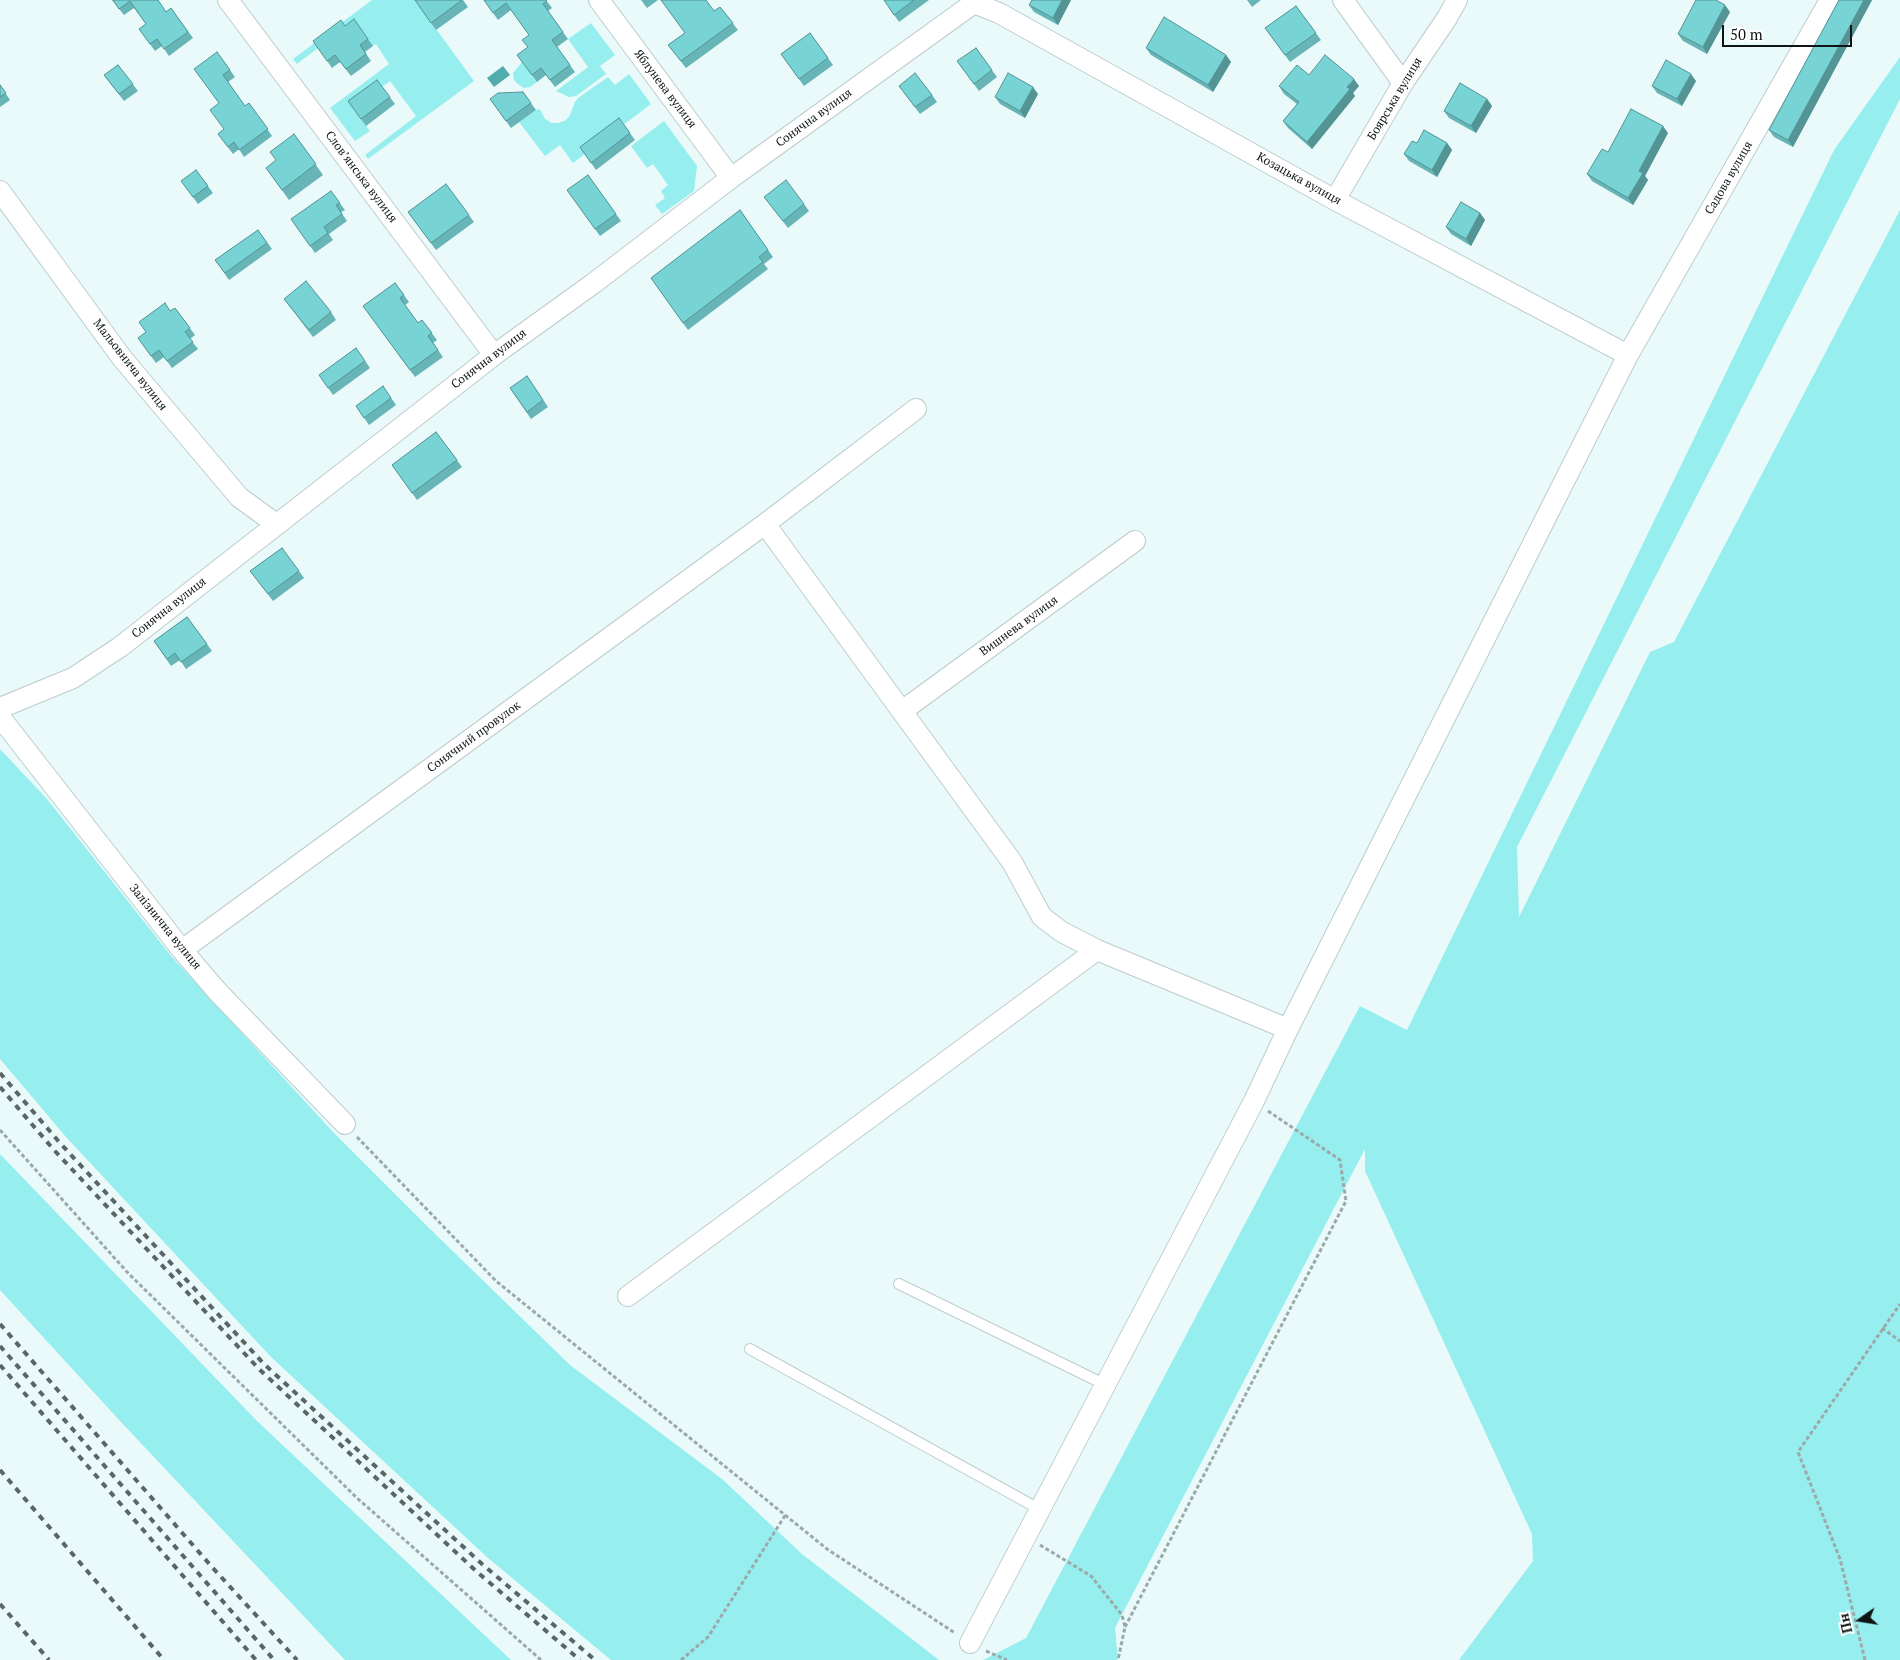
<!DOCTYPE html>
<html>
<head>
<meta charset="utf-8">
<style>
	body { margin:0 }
	#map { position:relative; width:1900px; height:1660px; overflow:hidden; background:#eafafa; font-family:"PT Serif",serif }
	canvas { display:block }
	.north { position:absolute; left:1835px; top:1595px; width:50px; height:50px; -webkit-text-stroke:4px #fff; paint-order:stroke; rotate:257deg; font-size:14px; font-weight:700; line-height:20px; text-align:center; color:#0f1515 }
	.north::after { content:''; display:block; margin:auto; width:18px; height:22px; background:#0f1515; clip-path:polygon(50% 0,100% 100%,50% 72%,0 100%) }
	.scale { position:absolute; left:1722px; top:25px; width:130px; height:22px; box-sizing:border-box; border:2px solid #0f1515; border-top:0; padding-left:6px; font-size:15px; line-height:18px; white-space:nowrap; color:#0f1515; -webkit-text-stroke:4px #fff; paint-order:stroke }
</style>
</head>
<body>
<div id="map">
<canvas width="1900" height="1660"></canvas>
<div class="north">Пн</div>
<div class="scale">50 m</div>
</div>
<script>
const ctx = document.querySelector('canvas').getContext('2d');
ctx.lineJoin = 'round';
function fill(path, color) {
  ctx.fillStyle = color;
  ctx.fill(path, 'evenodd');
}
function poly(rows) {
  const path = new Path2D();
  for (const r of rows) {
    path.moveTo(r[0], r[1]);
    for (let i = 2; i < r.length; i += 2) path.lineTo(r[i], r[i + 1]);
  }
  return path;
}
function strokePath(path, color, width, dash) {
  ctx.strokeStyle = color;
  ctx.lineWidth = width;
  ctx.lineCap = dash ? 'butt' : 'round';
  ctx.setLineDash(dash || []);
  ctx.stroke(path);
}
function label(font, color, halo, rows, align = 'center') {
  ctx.font = font + ' "PT Serif",serif';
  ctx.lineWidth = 4.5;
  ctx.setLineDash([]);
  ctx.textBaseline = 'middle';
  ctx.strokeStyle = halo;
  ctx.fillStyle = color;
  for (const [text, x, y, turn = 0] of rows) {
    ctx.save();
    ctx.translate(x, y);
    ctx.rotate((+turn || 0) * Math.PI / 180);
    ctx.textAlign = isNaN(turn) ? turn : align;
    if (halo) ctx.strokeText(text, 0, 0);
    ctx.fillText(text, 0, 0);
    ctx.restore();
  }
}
const green = poly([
	[372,0,415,0,474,81,368,159,365,155,416,116,390,81,353,108,370,131,355,141,330,108,389,64,376,44,373,46,359,27,318,48,297,64,293,59],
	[591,23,615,55,600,66,606,74,576,96,569,97,556,91,588,67,568,39],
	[1900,57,1900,99,1517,847,1519,917,1650,652,1674,642,1900,210,1900,1660,1459,1660,1533,1561,1532,1534,1365,1171,1365,1149,1115,1628,1118,1660,983,1660,1026,1638,1360,1006,1407,1030,1834,150],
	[522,62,537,82,530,87,524,88,519,85,514,80,513,73],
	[629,74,651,104,573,163,560,145,545,156,519,122,536,110,540,109,545,119,552,123,559,123,566,120,570,115,575,102,578,98,608,77,615,85],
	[664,121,697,166,694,191,662,214,655,205,665,198,661,191,668,185,653,164,647,168,631,146],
	[0,749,47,799,172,957,335,1134,429,1228,570,1365,722,1479,802,1554,939,1660,611,1660,488,1558,271,1357,66,1137,0,1059],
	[0,1154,257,1421,511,1660,345,1660,120,1421,0,1290]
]);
const water = poly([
	[503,66,510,75,494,87,487,78]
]);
const path = poly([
	[0,1130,128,1273,357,1498,541,1660],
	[357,1137,496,1281,827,1549,955,1633],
	[1882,1328,1900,1341],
	[1040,1545,1091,1576,1122,1615,1125,1627,1118,1660],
	[1125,1627,1346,1201,1340,1160,1268,1111],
	[986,1651,1007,1660],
	[681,1660,708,1637,786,1514],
	[1865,1660,1840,1559,1798,1452,1900,1304]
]);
const service = poly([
	[899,1284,1106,1385],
	[750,1349,1041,1510]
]);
const minor = poly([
	[228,0,494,355],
	[599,0,731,178],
	[972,0,974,3,999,13,1335,200,1628,355],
	[1343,0,1403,83],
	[0,191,122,358,239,497,276,524],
	[1335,200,1403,83,1447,18,1457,0],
	[765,524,1012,862,1042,917,1062,932,1097,950,1288,1029],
	[0,708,73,678,120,647,494,355,594,283,731,178,974,3],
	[902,711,1135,541],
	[0,717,182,950,217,991,345,1124],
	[182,950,765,524,916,409],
	[628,1296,1097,950],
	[970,1643,1254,1101,1288,1029,1628,355,1830,0]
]);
const rail = poly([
	[0,1073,60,1143,264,1364,482,1564,595,1660],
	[0,1087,54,1150,259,1369,476,1571,580,1660],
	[0,1324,212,1567,297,1660],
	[0,1346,274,1660],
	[0,1365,256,1660],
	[0,1470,164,1660],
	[0,1604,49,1660]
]);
const wall = poly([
	[112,0,158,0,166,12,171,8,193,38,169,56,162,46,155,51,139,29,146,24,134,8,124,15],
	[415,0,463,0,468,7,436,30],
	[484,0,546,0,552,8,548,11,568,39,557,47,575,72,555,87,546,75,537,82,517,55,528,48,529,35,511,10,498,20],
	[641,0,658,0,647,8],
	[884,0,929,0,899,22],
	[1071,0,1058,25,1034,12,1029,5],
	[1247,0,1261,0,1252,7],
	[1839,0,1872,0,1793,147,1774,137,1769,130],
	[1296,6,1321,40,1290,62,1265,28],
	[720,7,738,30,686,68,668,45],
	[1730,12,1707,54,1683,41,1678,34],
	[354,19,373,46,365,52,371,61,351,76,340,62,332,68,313,41,345,26],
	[810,33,833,65,804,86,781,54],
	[976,48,997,77,979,91,957,61],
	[1146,48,1226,55,1231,62,1213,92,1151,55],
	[217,52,235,77,228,82,245,106,249,103,272,136,244,157,239,149,233,154,218,134,224,129],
	[118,65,138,91,124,101,104,75],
	[1309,75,1359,86,1353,93,1355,96,1312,149,1288,128,1283,121,1297,104,1284,94,1279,86],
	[377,80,395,104,366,126,348,101],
	[1696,81,1682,106,1657,93,1652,86],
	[0,85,10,100,0,107],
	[899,86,932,95,937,102,920,114],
	[523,92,536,110,511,128,490,99],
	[1038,94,1025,118,1000,104,995,97],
	[1487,99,1492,106,1476,133,1449,118,1444,111],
	[619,118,635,140,596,170,580,147],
	[1668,133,1645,176,1648,180,1633,205,1592,181,1587,174,1608,152],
	[294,134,323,175,289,200,266,168,276,161],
	[1417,143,1447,143,1452,150,1437,177,1409,161,1404,154],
	[196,170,213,193,198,204,181,181],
	[588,175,621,221,600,236,567,190],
	[446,184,474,222,436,250,408,212],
	[331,191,345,210,341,212,347,221,329,234,333,240,315,253,291,219],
	[764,197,804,204,809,211,788,228],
	[740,210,773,257,764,264,768,269,688,330,651,278],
	[1480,213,1485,220,1471,246,1451,234,1446,227],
	[258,230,272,249,229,280,215,260],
	[395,283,409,302,405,305,418,323,422,320,437,340,433,343,443,357,415,377,363,306],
	[284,299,331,312,336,320,313,337],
	[175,308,195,335,190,339,198,349,172,368,164,357,156,363,138,338,146,332],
	[356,348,370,368,333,395,319,375],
	[527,376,548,407,531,419,510,388],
	[383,386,396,405,369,425,356,406],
	[436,432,462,467,417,500,392,465],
	[282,548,304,578,273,601,250,571],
	[187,617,212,651,186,669,180,660,171,666,154,641]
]);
const shadedWall = poly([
	[1062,0,1071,0,1058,25,1053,18],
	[1864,0,1872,0,1793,147,1788,140],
	[1725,5,1730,12,1707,54,1703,47],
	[1226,55,1231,62,1213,92,1208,85],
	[1691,74,1696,81,1682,106,1677,99],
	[1354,79,1359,86,1353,93,1355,96,1312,149,1307,142],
	[1033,87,1038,94,1025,118,1020,111],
	[1487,99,1492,106,1476,133,1471,126],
	[1663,126,1668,133,1645,176,1648,180,1633,205,1628,198,1639,171],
	[1447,143,1452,150,1437,177,1432,170],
	[1480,213,1485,220,1471,246,1466,239]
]);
const building = poly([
	[113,0,158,0,166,12,171,8,188,32,164,49,157,39,150,44,139,29,146,24,130,1,119,9,113,0],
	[415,0,462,0,431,23,415,0],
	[484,0,546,0,547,1,543,4,563,32,552,40,570,65,550,80,541,68,532,75,517,55,528,47,522,40,529,35,506,3,493,13,484,0],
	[661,0,706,0,714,11,720,7,733,23,681,61,668,45,685,33,661,0],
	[884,0,914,0,894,15,884,0],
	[1032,0,1062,0,1053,18,1029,5,1032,0],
	[1696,0,1716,0,1725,5,1703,47,1678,34,1696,0],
	[1839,0,1864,0,1788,140,1769,130,1839,0],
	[1296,6,1316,33,1285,55,1265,28,1296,6],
	[1164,17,1226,55,1208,85,1146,48,1164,17],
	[354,19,368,39,360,45,366,54,346,69,335,55,327,61,313,41,341,20,345,26,354,19],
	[810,33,828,58,799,79,781,54,810,33],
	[976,48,992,70,974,84,957,61,976,48],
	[217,52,230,70,223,75,245,106,249,103,268,129,239,150,234,142,228,147,218,134,224,129,210,110,219,103,194,69,217,52],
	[1325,55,1354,79,1347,87,1350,89,1307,142,1283,121,1299,102,1279,86,1297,65,1309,75,1325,55],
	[1666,60,1691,74,1677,99,1652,86,1666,60],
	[118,65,133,84,119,94,104,75,118,65],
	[915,73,932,95,915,107,899,86,915,73],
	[1008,73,1033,87,1020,111,995,97,1008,73],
	[377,80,390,97,361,119,348,101,377,80],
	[1460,83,1487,99,1471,126,1444,111,1460,83],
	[0,85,6,93,0,97,0,85],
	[523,92,531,103,506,121,490,99,498,93,523,92],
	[1631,109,1663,126,1639,171,1643,173,1628,198,1587,174,1602,149,1608,152,1631,109],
	[619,118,630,133,591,163,580,147,619,118],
	[1424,130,1447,143,1432,170,1404,154,1412,141,1417,143,1424,130],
	[294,134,316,164,282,190,266,168,276,160,270,152,294,134],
	[196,170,208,186,193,197,181,181,196,170],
	[588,175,616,214,595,229,567,190,588,175],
	[786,180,804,204,783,221,764,197,786,180],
	[446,184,469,215,431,243,408,212,446,184],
	[331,191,340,203,336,205,342,214,324,227,328,233,310,246,291,219,331,191],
	[1461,202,1480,213,1466,239,1446,227,1461,202],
	[740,210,768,250,759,257,763,262,683,323,651,278,740,210],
	[258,230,267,243,225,273,215,260,258,230],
	[306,281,331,312,309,330,284,299,306,281],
	[395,283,404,295,400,298,418,323,422,320,432,333,428,336,438,350,410,370,363,306,395,283],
	[165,303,170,311,175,308,190,328,185,332,193,342,167,361,159,350,151,356,138,338,146,332,139,322,165,303],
	[356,348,365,361,328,388,319,375,356,348],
	[527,376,543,400,527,412,510,388,527,376],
	[383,386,391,398,364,418,356,406,383,386],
	[436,432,457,460,412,493,392,465,436,432],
	[282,548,299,571,268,594,250,571,282,548],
	[187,617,207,644,181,662,175,653,167,659,154,641,187,617]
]);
const streetNames = [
	["Яблунева вулиця",665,89,53],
	["Боярська вулиця",1395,99,-59],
	["Сонячна вулиця",814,118,-36],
	["Словʼянська вулиця",361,177,53],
	["Садова вулиця",1729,178,-60],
	["Козацька вулиця",1299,179,29],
	["Сонячна вулиця",489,359,-37],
	["Мальовнича вулиця",130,365,52],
	["Сонячна вулиця",169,608,-38],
	["Вишнева вулиця",1019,626,-36],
	["Сонячний провулок",474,737,-36],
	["Залізнична вулиця",165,927,51]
];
fill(green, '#97eeef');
fill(water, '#50acad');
strokePath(service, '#bdcccc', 12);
strokePath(minor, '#bdcccc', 22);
strokePath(path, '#9ca9a9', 3, [4, 2.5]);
strokePath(service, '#fff', 10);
strokePath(minor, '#fff', 20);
strokePath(rail, '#5c6565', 4, [6, 6]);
fill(wall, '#67b5b6');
fill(shadedWall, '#549494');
fill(building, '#78d3d4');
strokePath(building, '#549494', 1);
label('12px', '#0f1515', '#fff', streetNames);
</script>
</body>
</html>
